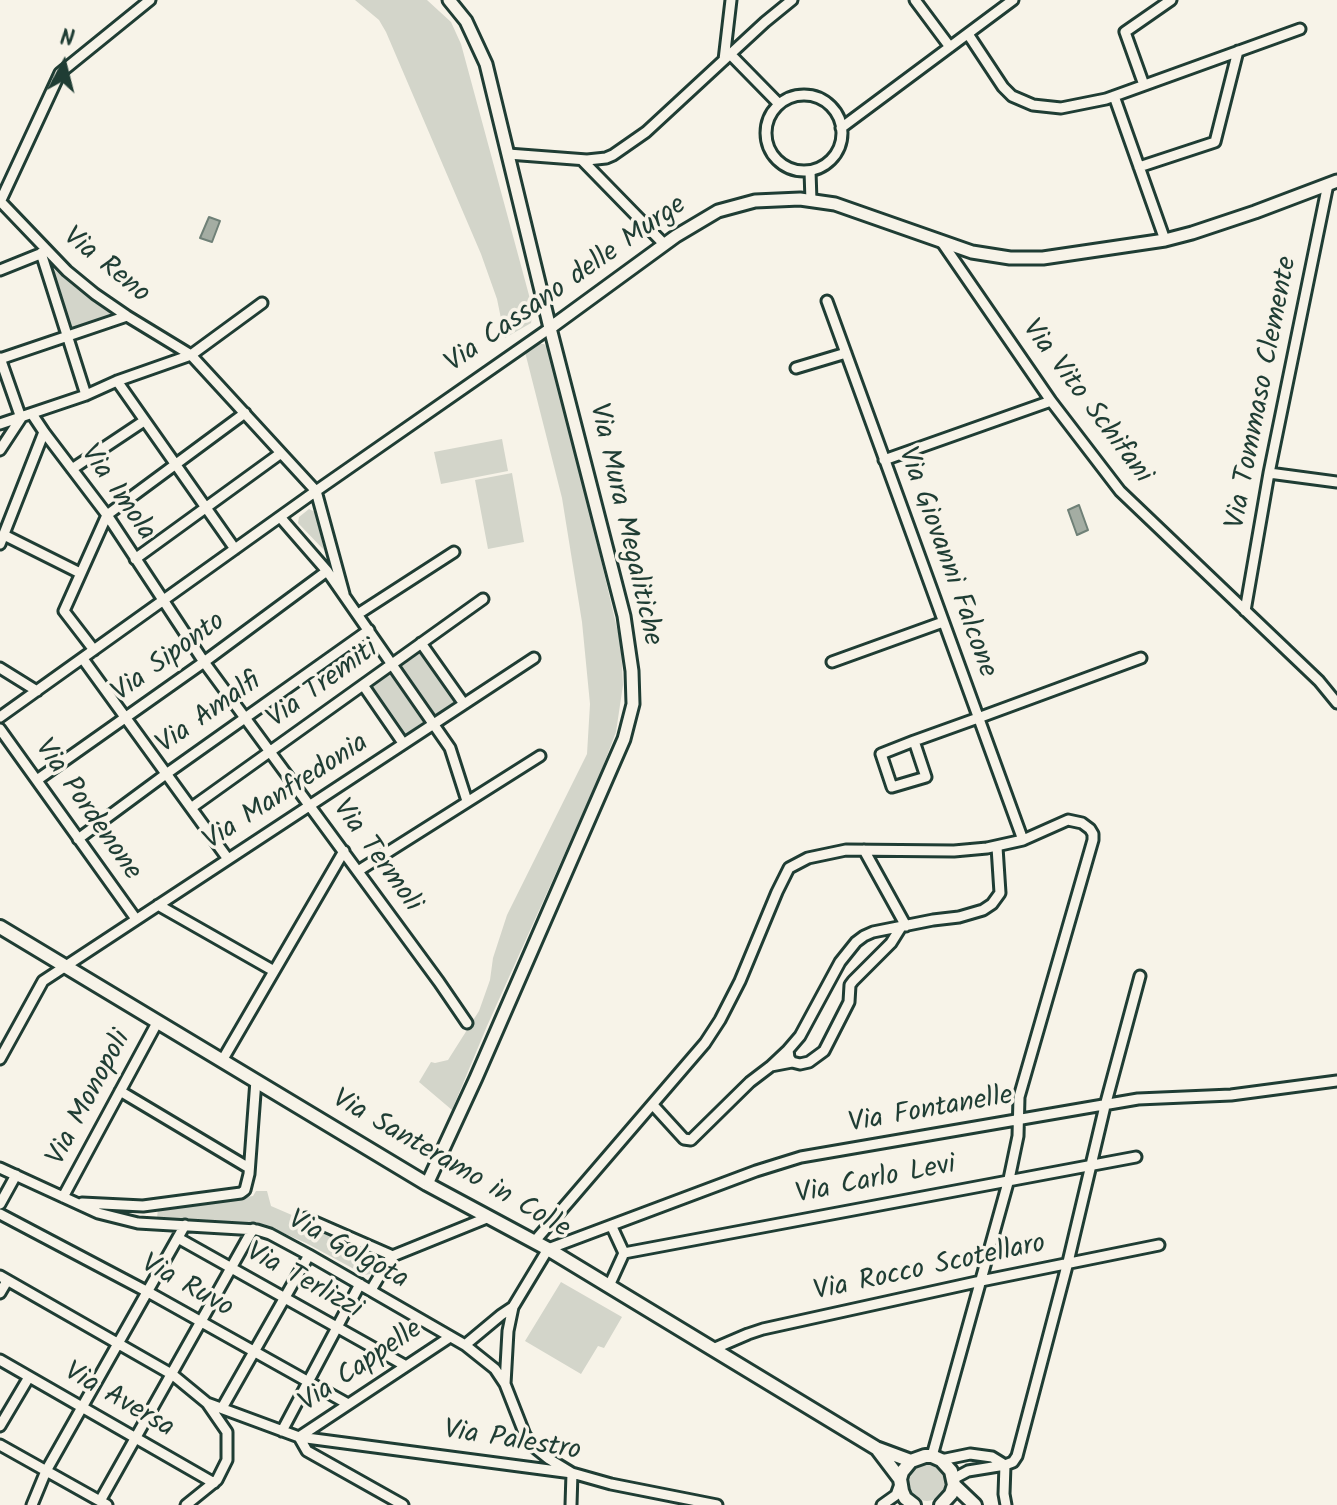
<!DOCTYPE html>
<html>
<head>
<meta charset="utf-8">
<style>
	body { margin:0 }
	#map { position:relative; width:1337px; height:1505px; overflow:hidden; background:#f7f3e8; font-family:Kalam,sans-serif }
	canvas { display:block }
	.north { position:absolute; left:24px; top:24px; width:80px; height:80px; -webkit-text-stroke:6px #f7f3e8; paint-order:stroke; rotate:7deg; font-size:22px; font-weight:700; line-height:32px; text-align:center; color:#1f3d34 }
	.north::after { content:''; display:block; margin:auto; width:28px; height:36px; background:#1f3d34; clip-path:polygon(50% 0,100% 100%,50% 72%,0 100%) }
</style>
</head>
<body>
<div id="map">
<canvas width="1337" height="1505"></canvas>
<div class="north">N</div>
</div>
<script>
const ctx = document.querySelector('canvas').getContext('2d');
ctx.lineJoin = 'round';
function fill(path, color) {
  ctx.fillStyle = color;
  ctx.fill(path, 'evenodd');
}
function poly(rows) {
  const path = new Path2D();
  for (const r of rows) {
    if (r.length === 3) {
      path.moveTo(r[0] + r[2], r[1]);
      path.arc(r[0], r[1], r[2], 0, 2 * Math.PI);
      continue;
    }
    path.moveTo(r[0], r[1]);
    for (let i = 2; i < r.length; i += 2) path.lineTo(r[i], r[i + 1]);
  }
  return path;
}
function strokePath(path, color, width, dash) {
  ctx.strokeStyle = color;
  ctx.lineWidth = width;
  ctx.lineCap = dash ? 'butt' : 'round';
  ctx.setLineDash(dash || []);
  ctx.stroke(path);
}
function label(font, color, halo, rows, align = 'center') {
  ctx.font = font + ' Kalam,sans-serif';
  ctx.lineWidth = 7;
  ctx.setLineDash([]);
  ctx.textBaseline = 'middle';
  ctx.strokeStyle = halo;
  ctx.fillStyle = color;
  for (const [text, x, y, turn = 0] of rows) {
    ctx.save();
    ctx.translate(x, y);
    ctx.rotate((+turn || 0) * Math.PI / 180);
    ctx.textAlign = isNaN(turn) ? turn : align;
    if (halo) ctx.strokeText(text, 0, 0);
    ctx.fillText(text, 0, 0);
    ctx.restore();
  }
}
const green = poly([
	[355,0,427,0,451,22,461,44,533,310,531,323,505,338,497,299,481,254,386,32,379,20],
	[50,266,79,290,113,314,72,328],
	[538,344,544,344,549,349,583,484,621,645,623,685,616,732,599,777,487,1026,452,1110,419,1082,431,1062,435,1063,448,1060,479,1011,490,980,493,958,507,915,587,754,590,704,582,622,562,498,525,352],
	[502,439,508,471,441,484,434,452],
	[512,473,524,542,488,549,475,480],
	[309,509,315,512,324,550,298,523,299,517],
	[419,652,455,703,436,716,401,665],
	[389,673,423,722,406,734,372,685],
	[256,1191,267,1191,271,1206,382,1254,370,1274,365,1275,306,1243,274,1229,254,1223,157,1218,158,1208,241,1198,253,1196],
	[561,1282,622,1317,604,1348,598,1346,581,1374,525,1341],
	[927,1482,19]
]);
const water = poly([
	[209,217,220,221,212,242,200,238,209,217],
	[1079,505,1088,530,1077,535,1068,510,1079,505]
]);
const minor = poly([
	[915,0,950,47],
	[968,34,1003,87,1012,96,1033,105,1061,108,1106,99,1300,29],
	[730,54,779,104],
	[724,60,731,0],
	[1144,85,1125,32,1171,0],
	[804,133,38],
	[1114,96,1165,240],
	[841,128,1013,0],
	[508,154,587,160,606,158,613,155,646,132,765,22,792,0],
	[582,160,664,244],
	[1139,167,1215,142,1238,51],
	[810,171,811,201],
	[0,201,67,271,95,294,127,316,191,355,316,491,344,594],
	[0,202,60,73,150,0],
	[941,241,1051,401,1120,491,1319,681,1337,703],
	[41,253,86,395],
	[0,270,45,252],
	[827,301,1023,840],
	[0,358,21,418,0,450],
	[0,359,127,316],
	[796,368,846,353],
	[117,381,235,549],
	[32,414,44,432,107,515,204,662,439,982,467,1023],
	[0,424,86,395,117,381,191,355,262,303],
	[884,460,1051,401],
	[72,469,144,421],
	[1269,473,1337,482],
	[280,517,327,571,450,748,467,801],
	[4,535,80,573],
	[0,544,44,432],
	[135,559,281,453],
	[1245,611,1269,473,1328,184],
	[358,614,454,552],
	[421,643,464,704],
	[94,650,64,611,107,515,245,413],
	[83,659,228,859],
	[832,662,943,622],
	[0,668,37,691],
	[363,685,403,743],
	[0,717,316,491,550,328],
	[0,729,136,919],
	[914,741,926,777,892,787,881,754,914,741,978,718,1141,658],
	[37,780,204,662,327,571],
	[191,808,483,599],
	[78,839,166,774,369,630],
	[864,850,906,926],
	[358,871,540,756],
	[158,905,274,971],
	[901,927,891,943,853,981,850,985,849,1002,824,1051,809,1062,800,1064,792,1062,789,1058,788,1050,800,1036,840,962,856,942,864,936,873,932,933,920,959,917,983,910,992,904,1000,893,997,847],
	[788,1050,771,1066,792,1062],
	[0,1059,43,981,534,658],
	[223,1059,344,851],
	[120,1091,249,1168],
	[653,1105,684,1139,691,1140,750,1082,771,1066],
	[0,1168,98,1213,138,1223,257,1230,270,1234,309,1255,465,1345,495,1369,505,1384,525,1435,534,1447,549,1459,572,1473],
	[63,1197,158,1021],
	[82,1203,143,1206,241,1193,245,1190,249,1174,256,1080],
	[0,1204,16,1175],
	[0,1214,148,1292,348,1404],
	[306,1218,393,1256],
	[178,1238,406,1366],
	[534,1242,705,1043,720,1020,740,981,777,892,789,868,808,858,846,850,954,851,987,848,1023,840,1068,820,1082,823,1090,829,1093,834,1093,840,1019,1097,1018,1136,1009,1179,932,1456],
	[624,1253,1136,1157],
	[0,1276,173,1375,207,1403,227,1432,227,1460,217,1480,186,1505],
	[609,1286,624,1253,612,1227],
	[371,1290,389,1260,395,1255,489,1217],
	[0,1293,7,1281],
	[465,1345,501,1315,513,1307],
	[713,1349,748,1334,763,1329,981,1281,1159,1245],
	[0,1360,214,1483],
	[505,1384,508,1331,513,1307,548,1249,756,1171,801,1157,1138,1099,1231,1095,1337,1081],
	[207,1403,299,1437,572,1473,611,1484,717,1505],
	[222,1408,309,1255],
	[0,1426,29,1377],
	[282,1431,360,1284],
	[299,1437,450,1337],
	[299,1437,307,1451,403,1505],
	[0,1445,107,1505],
	[941,1460,970,1454,992,1457,1005,1465,968,1471,953,1479],
	[100,1501,253,1229],
	[32,1505,46,1471,185,1225],
	[571,1505,572,1473],
	[882,1505,896,1495,900,1484],
	[1006,1505,1004,1494,1005,1465,1013,1462,1017,1456,1068,1262,1105,1106,1140,976]
]);
const tertiary = poly([
	[550,328,676,236,718,211,755,201,800,199,835,204,972,252,1010,258,1043,258,1165,240,1192,233,1255,212,1337,181],
	[427,1184,476,1078,624,739,633,704,632,671,624,616,550,328,486,64,466,21,449,0]
]);
const secondary = poly([
	[0,927,427,1184,548,1249,876,1448,911,1461],
	[878,1450,900,1479],
	[954,1485,975,1505],
	[914,1505,905,1498,902,1491,900,1479,902,1472,911,1461,925,1456,932,1456,941,1460,951,1471,954,1485,951,1494,941,1505]
]);
const streetNames = [
	["Via Reno",105,267,39],
	["Via Cassano delle Murge",567,286,-35],
	["Via Tommaso Clemente",1264,393,-79],
	["Via Vito Schifani",1085,403,53],
	["Via Imola",116,494,55],
	["Via Mura Megalitiche",623,525,77],
	["Via Giovanni Falcone",945,563,70],
	["Via Siponto",170,659,-36],
	["Via Tremiti",324,686,-36],
	["Via Amalfi",210,715,-35],
	["Via Manfredonia",287,794,-33],
	["Via Pordenone",86,811,55],
	["Via Termoli",375,857,54],
	["Via Monopoli",91,1099,-62],
	["Via Fontanelle",931,1112,-10],
	["Via Santeramo in Colle",450,1166,30],
	["Via Carlo Levi",876,1182,-11],
	["Via Golgota",347,1252,29],
	["Via Rocco Scotellaro",930,1270,-12],
	["Via Terlizzi",303,1283,29],
	["Via Ruvo",186,1288,29],
	["Via Cappelle",362,1368,-34],
	["Via Aversa",118,1402,30],
	["Via Palestro",512,1443,9]
];
fill(green, '#d3d5ca');
fill(water, '#a4ada3');
strokePath(water, '#6f8077', 2);
strokePath(minor, '#1f3d34', 15);
strokePath(tertiary, '#1f3d34', 17);
strokePath(secondary, '#1f3d34', 18);
strokePath(minor, '#f7f3e8', 9);
strokePath(tertiary, '#f7f3e8', 11);
strokePath(secondary, '#f7f3e8', 12);
label('28px', '#1f3d34', '#f7f3e8', streetNames);
</script>
</body>
</html>
